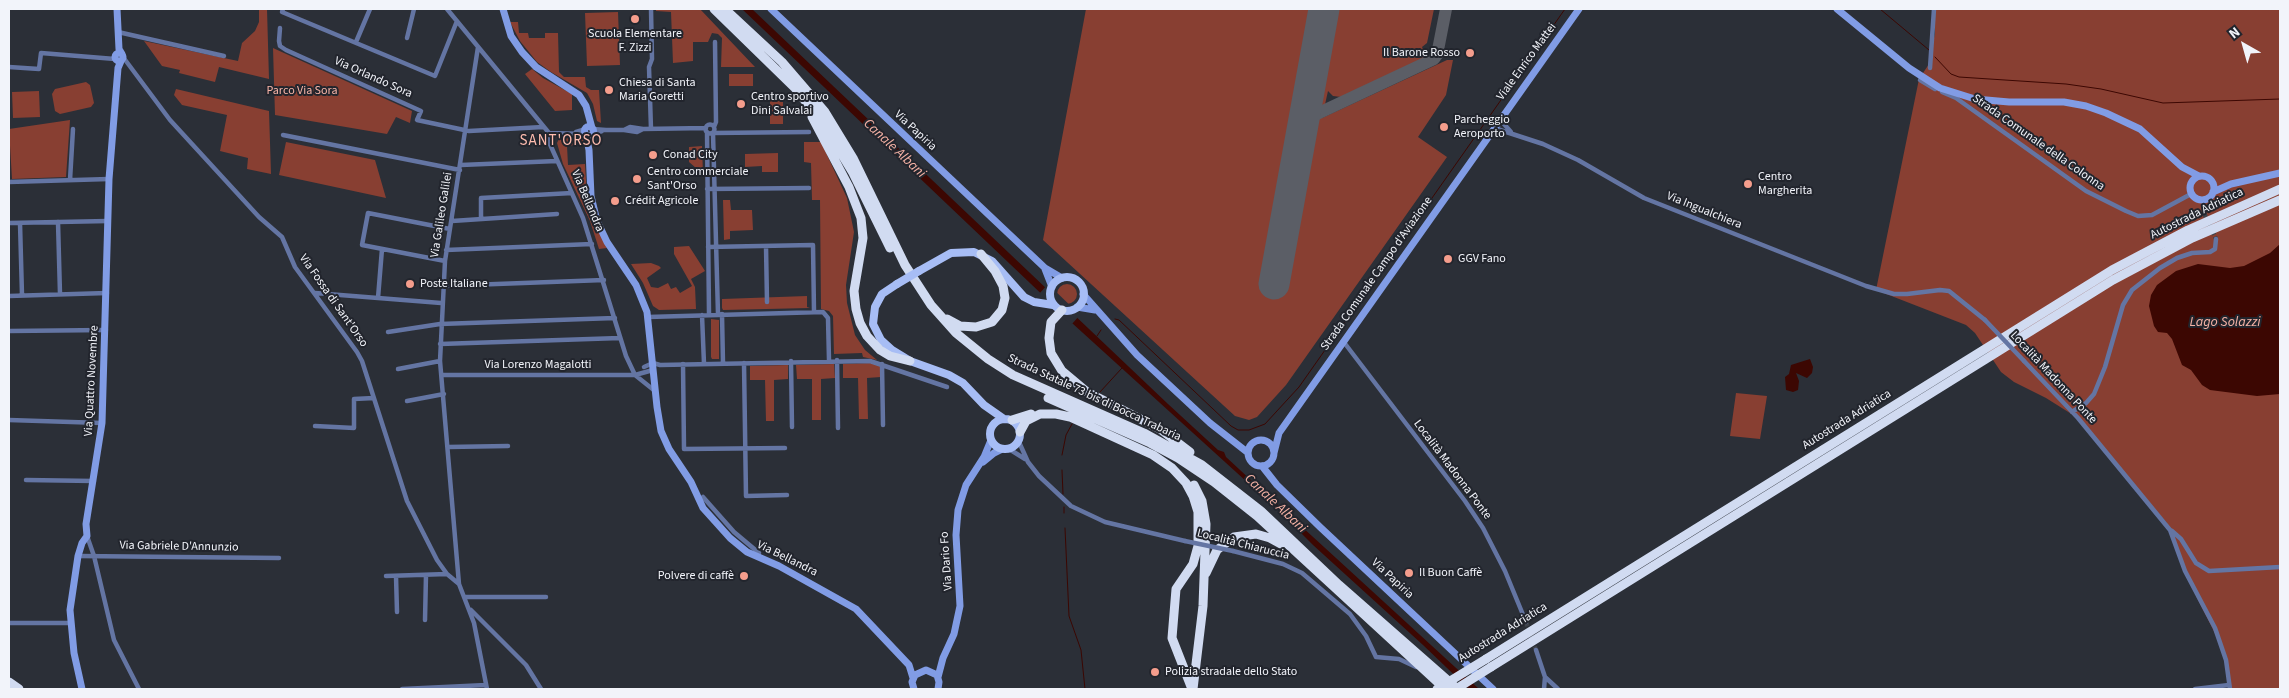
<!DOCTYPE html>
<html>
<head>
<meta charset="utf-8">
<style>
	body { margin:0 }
	#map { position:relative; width:2289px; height:698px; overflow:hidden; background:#2b2f37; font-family:"Source Sans 3",sans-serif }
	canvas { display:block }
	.frame { position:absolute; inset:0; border:10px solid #f2f4fa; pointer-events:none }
	.north { position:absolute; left:2219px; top:20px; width:50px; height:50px; -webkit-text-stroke:4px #22252d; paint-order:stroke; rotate:322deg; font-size:14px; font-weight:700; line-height:20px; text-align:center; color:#f2f4fa }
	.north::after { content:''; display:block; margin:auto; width:18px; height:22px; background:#f2f4fa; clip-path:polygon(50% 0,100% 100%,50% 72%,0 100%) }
</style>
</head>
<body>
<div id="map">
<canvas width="2289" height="698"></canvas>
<div class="frame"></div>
<div class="north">N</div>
</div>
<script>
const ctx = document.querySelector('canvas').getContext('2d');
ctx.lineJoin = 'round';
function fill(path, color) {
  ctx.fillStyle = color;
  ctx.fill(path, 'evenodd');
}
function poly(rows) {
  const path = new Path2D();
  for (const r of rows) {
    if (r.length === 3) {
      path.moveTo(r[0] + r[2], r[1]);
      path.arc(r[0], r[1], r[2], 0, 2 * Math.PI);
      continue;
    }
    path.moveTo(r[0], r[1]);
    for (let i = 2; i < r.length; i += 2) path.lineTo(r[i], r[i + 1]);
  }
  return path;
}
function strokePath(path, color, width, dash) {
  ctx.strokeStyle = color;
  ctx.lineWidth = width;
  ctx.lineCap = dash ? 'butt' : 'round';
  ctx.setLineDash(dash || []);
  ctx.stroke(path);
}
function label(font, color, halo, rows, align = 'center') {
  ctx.font = font + ' "Source Sans 3",sans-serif';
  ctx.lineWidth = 4;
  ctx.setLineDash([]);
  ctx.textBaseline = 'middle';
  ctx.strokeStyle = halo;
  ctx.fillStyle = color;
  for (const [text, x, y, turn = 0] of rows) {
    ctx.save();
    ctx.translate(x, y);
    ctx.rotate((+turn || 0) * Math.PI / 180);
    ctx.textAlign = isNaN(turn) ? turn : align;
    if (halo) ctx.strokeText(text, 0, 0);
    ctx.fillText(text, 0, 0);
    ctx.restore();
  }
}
const green = poly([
	[259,9,267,9,269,79,219,67,215,82,179,73,180,70,162,66,144,41,238,61,242,43,255,31,259,22],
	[656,9,700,9,755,67,721,67,722,38,718,34,712,33,708,42,693,42,693,61,673,63,671,12,656,11],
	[1086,9,1434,9,1427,43,1422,47,1426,57,1341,97,1333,96,1328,91,1322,118,1447,60,1453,60,1446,95,1418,137,1447,157,1286,385,1257,417,1249,420,1235,416,1043,240],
	[1935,9,2280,9,2280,689,2229,689,2227,657,2197,598,2167,523,2073,415,2046,398,2014,382,2001,372,1975,333,1966,325,1876,290,1919,79,1929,64,1935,33],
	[618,12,620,65,587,66,585,13],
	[510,22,518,22,519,33,528,33,529,38,545,38,545,33,558,33,559,72,564,77,585,77,586,87,591,90,599,90,601,123,597,121,593,104,587,93,551,72,537,62,520,41],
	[273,48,412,111,410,123,396,117,387,134,275,115],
	[532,69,543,78,572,94,572,110,555,111,525,74],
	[729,74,753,74,753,86,729,86],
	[86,82,90,85,94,103,91,107,60,114,55,111,52,94,55,89],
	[176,89,269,111,271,174,247,169,248,158,220,151,227,115,182,105,174,95],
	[39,91,40,117,13,118,12,92],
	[770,101,783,101,783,124,770,124],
	[70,120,66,177,12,179,9,129],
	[583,137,583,144,567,146,568,165,585,164,587,197,592,215,607,248,599,249,590,221,563,164,557,143,559,139],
	[286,142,375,160,386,198,279,175],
	[804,142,821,142,847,198,854,232,846,285,847,303,855,335,865,350,877,360,863,357,862,353,834,354,833,316,829,311,821,309,820,200,812,200,811,163,804,162],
	[702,146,703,174,689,162,689,147],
	[778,153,778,172,762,172,762,166,745,167,745,154],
	[723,200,730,200,731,210,752,210,753,230,730,231,730,239,724,240],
	[689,246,705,271,691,279,695,287,696,309,659,310,653,306,643,283,631,264,651,263,659,266,661,268,647,278,651,287,658,288,668,283,671,289,676,287,680,293,692,286,674,254,674,247],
	[1067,294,10],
	[807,296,807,307,810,308,723,310,722,308,722,299],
	[711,319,719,320,719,359,712,359,711,357],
	[872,363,881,366,881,377,867,378,868,419,859,419,858,378,843,378,843,364],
	[834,364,835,378,821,379,821,420,812,420,812,379,797,379,796,365],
	[788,365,788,379,774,380,774,421,766,421,765,380,750,380,750,366],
	[1736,393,1767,396,1760,439,1730,436]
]);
const water = poly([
	[742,9,752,9,1168,404,1218,450,1224,452,1226,457,1253,482,1479,689,1469,689,1423,645,1313,545,1280,512,1072,323],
	[2280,244,2280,394,2257,396,2210,390,2202,385,2191,370,2182,365,2172,339,2167,333,2158,332,2154,326,2149,306,2151,295,2157,285,2176,271,2198,264,2230,268,2244,266,2270,253],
	[1810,359,1813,367,1812,373,1807,378,1796,373,1799,381,1798,390,1793,392,1786,390,1785,377,1789,374,1791,365]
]);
const pier = poly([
	[1048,284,1080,315,1071,325,1039,294]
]);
const stream = poly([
	[1880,9,1929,50],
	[1935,57,1951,74,1959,77,2066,84,2101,89,2163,103,2280,99],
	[1115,319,1119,320,1231,426,1238,430,1249,430,1265,424,1299,387,1565,9],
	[1097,336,1101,330],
	[1100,392,1122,368],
	[1062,455,1066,435,1072,424],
	[1062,470,1063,494],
	[1064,507,1064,513],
	[1065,528,1069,616,1081,650,1085,689]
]);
const taxiway = poly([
	[1304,120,1434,59,1437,55,1446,9]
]);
const runway = poly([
	[1274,284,1324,9]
]);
const streetTunnel = poly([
	[2204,213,2216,239],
	[1526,622,1536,650]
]);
const street = poly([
	[283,9,282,12,435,76,457,21],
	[447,9,549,133],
	[280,28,279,41,280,46,286,50,421,111,417,120,469,131,543,127],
	[118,32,224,56],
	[407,38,414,9],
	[356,42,370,9],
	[478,47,445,261,440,361,459,584,474,623,487,689],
	[123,57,170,120,259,217,282,237,295,267,357,352,362,361,407,501,437,560,447,574,459,584],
	[9,67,39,69,41,53,115,59],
	[1930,68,1934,9],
	[1920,80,1935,89],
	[1942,92,1956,98,2086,191,2126,211,2138,216,2152,215,2191,194],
	[1502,118,1504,124,1511,132],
	[710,129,4.5],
	[714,127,716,122,715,42],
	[1494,128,1543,144,1578,160,1644,198,1866,286,1894,294,1907,294,1940,290,1949,291,1985,320],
	[593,129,606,130,624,130,630,127,643,129,706,128],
	[651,129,649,67,652,59,651,9],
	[624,130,637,132,643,129],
	[576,132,586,129],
	[707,132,709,314],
	[549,133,549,142,583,218,626,356,635,375,655,391],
	[549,133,586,134],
	[593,134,602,131],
	[283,135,460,170],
	[461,165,557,161],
	[70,180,73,129],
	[9,182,109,179],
	[707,189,809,188],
	[481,218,481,198,572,193],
	[452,221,557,214],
	[58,222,60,294],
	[9,223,108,221],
	[20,223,22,295],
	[766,246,767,302],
	[708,247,813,245,814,312],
	[446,250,592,244],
	[445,261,362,245,368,213,450,229],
	[443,286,604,280],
	[315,293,441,303],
	[9,296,107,293],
	[378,298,382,249],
	[718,314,713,133,809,132],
	[722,314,723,363],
	[702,315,704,364],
	[648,317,823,312,828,318,829,360],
	[9,331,106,330],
	[388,332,440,324,615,318],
	[1343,341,1465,501,1483,528,1505,571,1526,622],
	[440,344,620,338],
	[837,360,838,428],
	[791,361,792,427],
	[2024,361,2078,418,2170,530,2185,571,2215,628,2226,660,2230,689],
	[744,363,746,496,787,495],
	[683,364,684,449,785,448],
	[882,364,883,425],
	[644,367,653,363,660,365,870,361,947,387],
	[398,369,440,361],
	[442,375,635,375,653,370],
	[407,401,444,394],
	[2072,412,2086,403,2094,394,2105,367,2123,305,2132,290,2160,268,2177,258,2192,253,2210,252,2215,249,2216,239],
	[9,420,102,423],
	[315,426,354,428,354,399,374,398],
	[1019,442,1028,462,1039,476,1071,506,1105,522,1185,541],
	[448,447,508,446],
	[1009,449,1025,459],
	[26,480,94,481],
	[703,497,734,532,759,553],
	[2172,531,2181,539,2196,563,2209,571,2280,567],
	[87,536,94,556,114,640,139,689],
	[1233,551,1283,564,1302,573,1350,614,1366,636,1376,657,1399,659,1416,667],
	[78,556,279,558],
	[386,576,447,574],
	[396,576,397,612],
	[465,597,546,597],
	[471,610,526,665,541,689],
	[425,620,426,575],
	[9,623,70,623],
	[1536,650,1545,677,1544,689],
	[1545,677,1558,689],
	[402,689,486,685],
	[2195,689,2229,685]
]);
const secondary = poly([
	[117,9,119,49,122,54],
	[503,9,511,36,522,52,536,67,579,95,586,106,592,128],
	[771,9,1045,268,1062,278],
	[1837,9,1909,68,1940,88,1975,99,2009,102,2064,102,2086,106,2106,113,2140,129,2182,167,2199,176],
	[119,57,4],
	[589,131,4.5],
	[586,135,589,150,591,196,597,221,607,242,636,285,647,312,657,407,661,431,669,449,691,482,703,508,730,538,747,552,779,566,856,609,909,665,913,678],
	[2202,188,12],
	[2213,192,2231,184,2280,173],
	[1045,269,1052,287],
	[1083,294,1137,355,1210,423,1247,452],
	[1077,307,1095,310],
	[1261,453,13],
	[1274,453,1279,433,1579,9],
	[983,462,994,453,1002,449],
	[1262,466,1277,485,1320,527,1493,689],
	[938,677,943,658,954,634,960,606,956,535,958,510,966,485,984,457,991,440],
	[82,689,74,653,70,610,78,556,82,543,87,536,86,524,102,423,109,179,118,68,121,61],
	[914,689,912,682,915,675,926,670,937,675,939,682,938,689]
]);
const primary = poly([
	[919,271,951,253,974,252,992,261,1024,297,1034,302,1053,305],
	[1067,294,17],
	[897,284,882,294,875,307,873,324,881,340,892,350,910,361,949,375,963,383,984,405,1004,419],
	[1005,434,15]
]);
const highway = poly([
	[714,9,795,88,824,125,853,173,890,248],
	[725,9,782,62,825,112,853,158,905,265,931,305,956,333,988,359,1013,375,1144,433,1202,465,1261,511,1339,585,1454,686],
	[812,117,849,187,861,218,863,238,854,291,856,309,860,323,867,336,880,350,890,356,910,361],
	[1062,310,1051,322,1049,338,1051,353,1062,371,1087,392,1160,429,1190,452],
	[947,319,960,326,976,327,992,322,1002,310,1005,298,1003,286,995,271,981,254],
	[1048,398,1150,443,1178,458,1214,482,1257,516,1445,689],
	[1012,420,1031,414],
	[1020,432,1026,421,1040,414,1056,414,1070,417,1153,455,1172,468,1186,483,1193,496,1198,512,1198,546,1193,564,1176,589,1172,638,1192,689],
	[1206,573,1217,550,1234,537,1256,534,1270,538,1281,544],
	[1486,659,2112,270,2188,230,2280,189],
	[1491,667,2113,280,2192,238,2280,200],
	[9,682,19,689],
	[1193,689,1203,606,1206,524,1202,501,1194,485]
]);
const streetBridge = poly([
	[1985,320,2024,361],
	[1185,541,1233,551]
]);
const primaryBridge = poly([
	[897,284,919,271]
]);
const highwayBridge = poly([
	[1437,689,1486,659],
	[1456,689,1491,667]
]);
const markers = [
	[635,19,5,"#f49d8c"],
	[1470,53,5,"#f49d8c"],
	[609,90,5,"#f49d8c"],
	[741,104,5,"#f49d8c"],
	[1444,127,5,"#f49d8c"],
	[653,155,5,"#f49d8c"],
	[637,179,5,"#f49d8c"],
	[1748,184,5,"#f49d8c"],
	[615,201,5,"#f49d8c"],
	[1448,259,5,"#f49d8c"],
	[410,284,5,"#f49d8c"],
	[1409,573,5,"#f49d8c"],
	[744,576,5,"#f49d8c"],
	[1155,672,5,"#f49d8c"]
];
const poiNames = [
	["Scuola Elementare",635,34,"center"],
	["F. Zizzi",635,48,"center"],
	["Il Barone Rosso",1460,53,"right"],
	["Chiesa di Santa",619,83],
	["Maria Goretti",619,97],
	["Centro sportivo",751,97],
	["Dini Salvalai",751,111],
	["Parcheggio",1454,120],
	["Aeroporto",1454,134],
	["Conad City",663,155],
	["Centro commerciale",647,172],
	["Sant'Orso",647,186],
	["Centro",1758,177],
	["Margherita",1758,191],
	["Crédit Agricole",625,201],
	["GGV Fano",1458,259],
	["Poste Italiane",420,284],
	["Il Buon Caffè",1419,573],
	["Polvere di caffè",734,576,"right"],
	["Polizia stradale dello Stato",1165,672]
];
const streetNames = [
	["Viale Enrico Mattei",1527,62,-54],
	["Via Orlando Sora",373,78,24],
	["Via Papiria",915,131,43],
	["Strada Comunale della Colonna",2038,143,35],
	["Via Bellandra",587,201,67],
	["Via Ingualchiera",1704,211,22],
	["Autostrada Adriatica",2197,214,-26],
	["Via Galileo Galilei",442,215,-81],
	["Strada Comunale Campo d'Aviazione",1377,274,-55],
	["Via Fossa di Sant'Orso",333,301,55],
	["Via Lorenzo Magalotti",538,365],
	["Località Madonna Ponte",2053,378,47],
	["Via Quattro Novembre",92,381,-87],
	["Strada Statale 73 bis di Bocca Trabaria",1094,398,25],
	["Autostrada Adriatica",1847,420,-32],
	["Località Madonna Ponte",1452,470,53],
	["Località Chiaruccia",1243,545,14],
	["Via Gabriele D'Annunzio",179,547,1],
	["Via Bellandra",787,559,26],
	["Via Dario Fo",947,561,-94],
	["Via Papiria",1392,579,43],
	["Autostrada Adriatica",1503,633,-32]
];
const parkNames = [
	["Parco Via Sora",302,91]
];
const waterNames = [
	["Canale Albani",894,149,43],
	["Lago Solazzi",2225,323],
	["Canale Albani",1275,504,43]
];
const quarterNames = [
	["SANT'ORSO",561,142]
];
fill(green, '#883f32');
fill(water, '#3c0702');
fill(pier, '#2b2f37');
strokePath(stream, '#3c0702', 1);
strokePath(taxiway, '#5b5e66', 12);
strokePath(runway, '#5b5e66', 31);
strokePath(streetTunnel, '#3f434a', 4.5, [4.5, 2]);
strokePath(street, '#6475a3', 4.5);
strokePath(secondary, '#819ce5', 7);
strokePath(primary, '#a7bdf5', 8);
strokePath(highway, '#d1dbf1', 9);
strokePath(streetBridge, '#6475a3', 4.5);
strokePath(primaryBridge, '#a7bdf5', 8);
strokePath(highwayBridge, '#d1dbf1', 9);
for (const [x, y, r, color] of markers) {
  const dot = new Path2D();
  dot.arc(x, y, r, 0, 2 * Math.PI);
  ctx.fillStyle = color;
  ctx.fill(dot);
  strokePath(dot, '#22252d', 2);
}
label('12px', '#f2f4fa', '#22252d', poiNames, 'left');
label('12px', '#f2f4fa', '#22252d', streetNames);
label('12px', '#f7b4a7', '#22252d', parkNames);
label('italic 14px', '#f4b1a4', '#22252d', waterNames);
ctx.letterSpacing = '1px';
label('15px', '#febcae', '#22252d', quarterNames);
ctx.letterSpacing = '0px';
</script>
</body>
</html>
